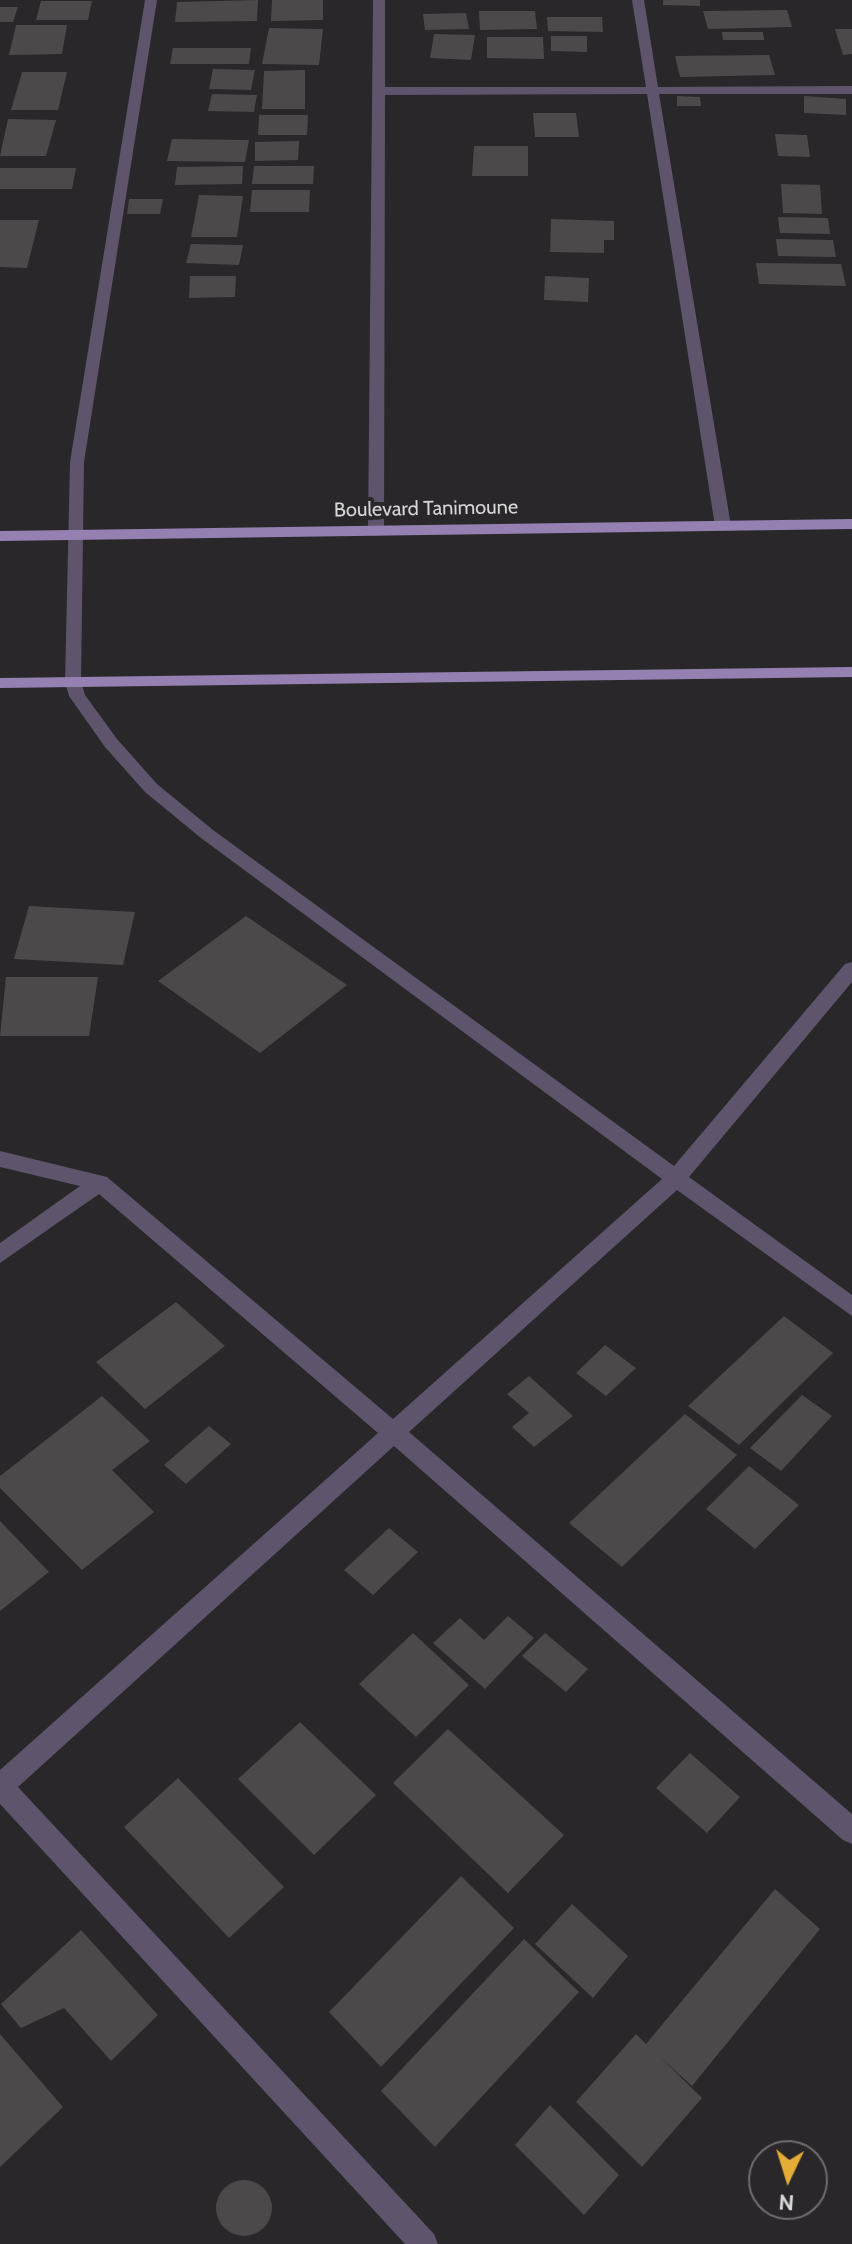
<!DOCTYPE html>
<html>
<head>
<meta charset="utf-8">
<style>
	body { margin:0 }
	#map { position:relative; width:852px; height:2244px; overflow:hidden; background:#292729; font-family:Cabin,sans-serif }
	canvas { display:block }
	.north { position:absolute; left:748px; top:2140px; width:80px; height:80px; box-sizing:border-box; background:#292729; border:2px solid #6f6d6f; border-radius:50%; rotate:184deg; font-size:22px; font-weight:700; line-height:32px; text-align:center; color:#d8d7d8 }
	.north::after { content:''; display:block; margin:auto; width:28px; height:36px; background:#e5ad35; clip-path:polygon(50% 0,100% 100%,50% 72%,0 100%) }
</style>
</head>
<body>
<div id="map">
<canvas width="852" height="2244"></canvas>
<div class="north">N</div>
</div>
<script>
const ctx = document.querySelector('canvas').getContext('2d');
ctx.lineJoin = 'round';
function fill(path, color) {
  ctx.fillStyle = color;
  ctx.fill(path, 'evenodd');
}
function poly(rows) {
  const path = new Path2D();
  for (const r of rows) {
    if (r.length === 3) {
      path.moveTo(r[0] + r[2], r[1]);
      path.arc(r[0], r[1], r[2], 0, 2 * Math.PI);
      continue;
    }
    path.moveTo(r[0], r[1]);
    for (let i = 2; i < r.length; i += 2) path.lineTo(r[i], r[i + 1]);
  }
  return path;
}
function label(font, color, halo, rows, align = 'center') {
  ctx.font = font + ' Cabin,sans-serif';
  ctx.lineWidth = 8;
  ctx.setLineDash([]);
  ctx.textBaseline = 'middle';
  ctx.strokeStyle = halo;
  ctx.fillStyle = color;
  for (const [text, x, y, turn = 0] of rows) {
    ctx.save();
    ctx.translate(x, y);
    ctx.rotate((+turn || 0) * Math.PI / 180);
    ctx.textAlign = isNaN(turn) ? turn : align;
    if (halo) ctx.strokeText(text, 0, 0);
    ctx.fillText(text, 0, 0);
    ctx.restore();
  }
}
const building = poly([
	[258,0,257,21,175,22,177,2],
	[272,0,323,0,323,20,271,21],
	[663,0,700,0,700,6,663,5],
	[41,1,92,1,88,20,36,20],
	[0,7,18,7,13,22,0,22],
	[787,10,792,27,708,29,703,11],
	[479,11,535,11,537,29,480,30],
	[466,13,469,29,425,30,423,14],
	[547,17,602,17,603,32,548,31],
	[16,25,67,25,62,54,9,55],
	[269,28,323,29,319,65,262,64],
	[835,29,852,29,852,54,843,55],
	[722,32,763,32,764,40,723,40],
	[434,34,475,35,471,60,430,58],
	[551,36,587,36,587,52,551,51],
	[487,37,543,37,544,59,487,58],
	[173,48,251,48,249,64,170,64],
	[769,55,775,75,680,77,675,56],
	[213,69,255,70,251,90,209,89],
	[305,70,305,109,262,109,264,71],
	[22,72,67,72,58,110,11,110],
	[212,94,257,95,254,112,208,111],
	[677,96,700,97,701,106,677,106],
	[804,96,846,99,846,115,804,113],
	[533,113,576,113,579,137,535,137],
	[259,115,308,115,307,135,258,135],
	[8,119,56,120,46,156,0,156],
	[775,134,807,135,810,157,778,156],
	[172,139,249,140,245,162,167,161],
	[299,141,298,160,255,161,255,142],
	[474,146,528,146,528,176,472,176],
	[243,166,242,184,175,185,177,167],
	[254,166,314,166,313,184,252,184],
	[0,168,76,168,72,189,0,189],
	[781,184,820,185,822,214,783,213],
	[252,190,310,190,309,212,250,212],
	[199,195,243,196,237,237,191,237],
	[129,199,163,199,160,214,127,214],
	[778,217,828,218,830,234,780,233],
	[551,219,614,221,614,240,604,240,604,253,550,252],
	[0,220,39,220,27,268,0,267],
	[776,239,833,240,836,257,778,256],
	[191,244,243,245,239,265,186,263],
	[756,263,841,264,846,286,759,284],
	[190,276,236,276,235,297,189,298],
	[545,276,589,278,588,302,544,300],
	[29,906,135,912,123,965,14,959],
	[246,916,347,985,260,1053,158,981],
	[6,977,98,977,89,1036,0,1036],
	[176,1302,225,1346,145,1409,96,1362],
	[784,1316,833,1353,739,1445,688,1406],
	[605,1345,636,1368,606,1396,576,1373],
	[529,1376,573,1416,534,1447,512,1427,529,1413,507,1394],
	[802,1395,832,1416,781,1471,750,1448],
	[102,1396,150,1441,112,1470,154,1512,82,1570,0,1488,0,1476],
	[685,1414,737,1455,622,1567,569,1523],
	[209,1426,231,1444,186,1484,164,1465],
	[749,1466,799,1505,755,1549,706,1509],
	[0,1521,49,1572,0,1611],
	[389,1528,418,1552,373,1595,344,1570],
	[508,1616,534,1638,485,1689,433,1643,460,1618,484,1640],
	[413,1633,469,1685,416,1737,359,1684],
	[545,1633,588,1669,566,1692,522,1656],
	[300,1722,376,1795,314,1855,238,1779],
	[448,1729,564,1835,508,1893,393,1783],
	[690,1753,740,1797,707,1833,656,1788],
	[178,1778,284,1887,229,1938,124,1827],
	[461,1876,514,1928,381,2067,329,2012],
	[775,1889,820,1929,692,2086,660,2057,702,2098,642,2167,576,2102,636,2034,646,2044],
	[572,1904,628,1956,593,1998,535,1944],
	[81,1930,158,2015,111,2061,64,2008,21,2028,1,2004],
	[524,1939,579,1992,435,2147,381,2091],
	[0,2034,63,2107,0,2167],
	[550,2105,619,2175,584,2215,515,2145],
	[244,2208,28]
]);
const minor = poly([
	[145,0,157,0,84,462,81,682,85,695,117,739,157,784,213,830,674,1166,845,964,852,962,852,982,689,1177,852,1295,852,1316,677,1190,409,1432,852,1814,852,1844,843,1840,394,1446,18,1787,434,2234,438,2244,405,2244,0,1804,0,1770,378,1433,99,1194,0,1263,0,1243,80,1186,0,1167,0,1151,107,1177,393,1419,662,1179,201,838,145,792,105,747,69,696,65,682,70,462,145,0],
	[373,0,385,0,385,87,646,87,632,0,644,0,658,87,852,86,852,94,659,94,731,526,728,529,718,529,715,526,647,94,385,95,384,531,376,536,368,531,373,0]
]);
const primary = poly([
	[852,519,852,529,0,541,0,531,852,519],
	[852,667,852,677,0,688,0,678,852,667]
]);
const farStreetnames = [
	["Boulevard Tanimoune",426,509,-1]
];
fill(building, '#4c494a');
fill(minor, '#5e556d');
fill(primary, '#9481b2');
label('20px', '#d8d7d8', '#292729', farStreetnames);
</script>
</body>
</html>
